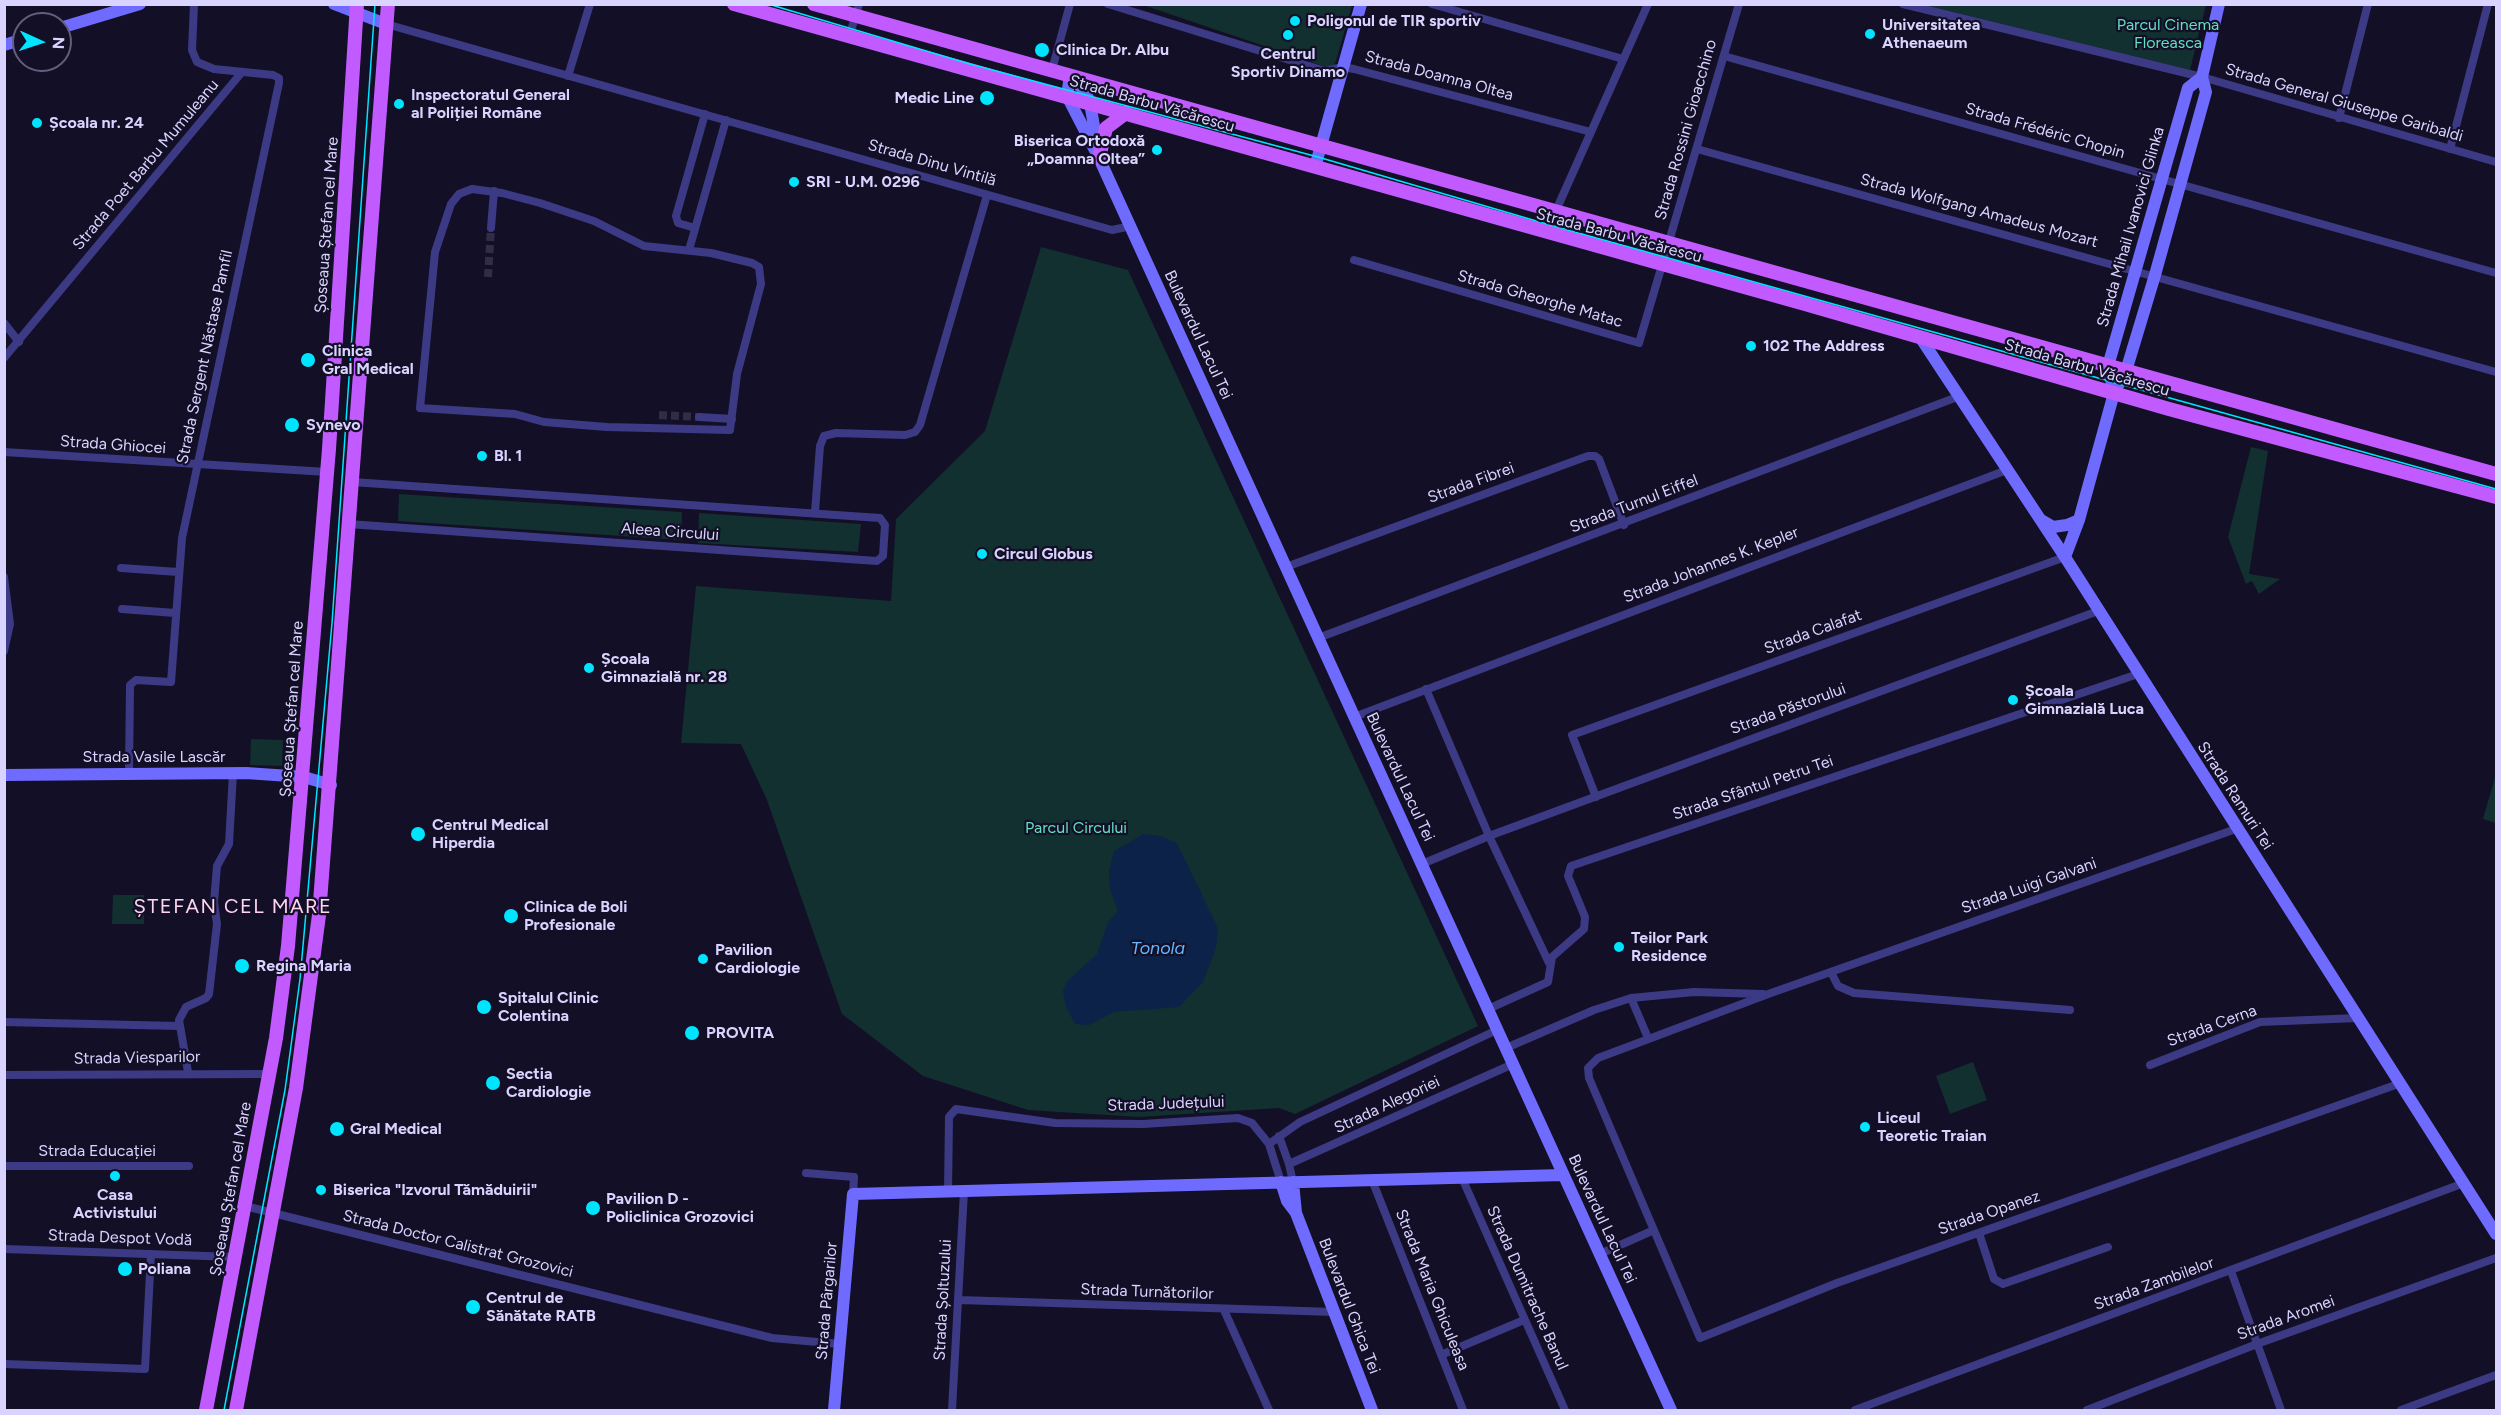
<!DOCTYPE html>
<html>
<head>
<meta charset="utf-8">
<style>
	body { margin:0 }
	#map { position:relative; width:2501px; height:1415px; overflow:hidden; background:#130f26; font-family:Figtree,sans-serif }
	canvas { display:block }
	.frame { position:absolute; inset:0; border:6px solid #d9d4ff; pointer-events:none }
	.north { position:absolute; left:12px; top:12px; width:60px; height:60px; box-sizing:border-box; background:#130f26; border:2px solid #625e7d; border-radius:50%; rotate:93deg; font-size:16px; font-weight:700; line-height:24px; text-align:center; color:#d9d4ff }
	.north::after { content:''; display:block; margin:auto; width:21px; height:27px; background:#00e5ff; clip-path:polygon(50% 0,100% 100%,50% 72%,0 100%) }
</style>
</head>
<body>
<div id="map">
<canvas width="2501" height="1415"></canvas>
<div class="frame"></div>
<div class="north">N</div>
</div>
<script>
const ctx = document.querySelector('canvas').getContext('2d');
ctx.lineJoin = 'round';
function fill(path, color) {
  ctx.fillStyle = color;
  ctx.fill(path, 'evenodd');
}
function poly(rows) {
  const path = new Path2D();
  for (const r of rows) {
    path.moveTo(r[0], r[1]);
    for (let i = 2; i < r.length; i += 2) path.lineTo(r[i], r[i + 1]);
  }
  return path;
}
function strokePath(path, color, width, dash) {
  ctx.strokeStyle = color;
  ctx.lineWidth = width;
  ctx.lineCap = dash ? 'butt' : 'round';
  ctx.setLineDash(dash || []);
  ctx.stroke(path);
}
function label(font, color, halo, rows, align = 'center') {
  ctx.font = font + ' Figtree,sans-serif';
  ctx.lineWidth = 4.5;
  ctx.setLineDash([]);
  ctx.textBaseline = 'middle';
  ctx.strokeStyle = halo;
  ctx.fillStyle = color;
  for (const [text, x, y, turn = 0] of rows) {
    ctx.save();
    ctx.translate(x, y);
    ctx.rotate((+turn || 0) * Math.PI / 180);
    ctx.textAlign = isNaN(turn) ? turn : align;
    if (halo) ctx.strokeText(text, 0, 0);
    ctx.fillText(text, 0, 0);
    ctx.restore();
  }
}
const green = poly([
	[1143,5,1352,5,1336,61,1334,65,1326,67],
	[1924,5,2206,5,2190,70],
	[1041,247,1128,270,1478,1026,1295,1114,1279,1108,1139,1117,1028,1110,923,1076,842,1014,767,800,741,744,681,743,696,586,891,601,896,519,985,431],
	[2251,447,2268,451,2249,574,2280,579,2259,594,2252,581,2246,584,2228,537],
	[399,494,682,512,681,540,398,521],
	[699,513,861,524,858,552,698,543],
	[251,739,283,740,282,766,250,765],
	[2496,774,2496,823,2483,819],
	[113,895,144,895,144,924,112,924],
	[1973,1062,1987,1100,1950,1114,1936,1076]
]);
const water = poly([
	[1144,834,1160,836,1177,843,1218,928,1216,948,1203,982,1179,1007,1114,1012,1089,1025,1075,1024,1066,1007,1063,991,1067,981,1097,954,1108,922,1118,911,1110,890,1109,871,1114,851]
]);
const streetTunnel = poly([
	[488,277,491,228],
	[659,415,699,417]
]);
const street = poly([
	[1108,4,1325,71,1343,67,1354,69,1591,132],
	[1432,4,1623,59],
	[1903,4,2202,77,2496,162],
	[386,24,1112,230,1131,226],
	[849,37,859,4],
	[1724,56,2496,273],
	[1052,70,1070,4],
	[568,76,590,4],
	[2339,118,2368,4],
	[1697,149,2496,372],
	[2450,149,2488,4],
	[472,189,502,193,540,203,594,221,644,246,711,253,752,263,759,267,761,284,737,374,730,430,607,427,544,422,515,414,420,408,435,252,451,204,459,194,472,189],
	[491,228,494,191],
	[695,228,678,223,676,216,705,114],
	[1546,233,1648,4],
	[689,250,726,120],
	[1354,260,1639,343,1739,4],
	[4,323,19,342],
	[4,358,242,72],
	[699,417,732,419],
	[4,452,327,472],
	[815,512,820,446,824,436,836,433,905,435,915,432,920,425,987,195],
	[348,524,877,561,883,556,885,525,880,518,352,482],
	[1286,567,1588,456,1595,456,1599,459,1624,525],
	[121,568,178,572],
	[4,577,10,624,4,651],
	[122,609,175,613],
	[1318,638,1960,396],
	[1426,689,1489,836,1549,963],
	[1354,717,2007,470],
	[129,773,130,685,136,680,171,682,182,538,279,83,279,78,273,75,214,69,197,62,192,50,194,4],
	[1596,797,1572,735,2065,557],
	[2236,829,1771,993,1598,1058,1588,1068,1589,1078,1700,1338,1837,1283,2401,1083],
	[1422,864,1489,836,2098,611],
	[1831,972,1838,986,1854,993,2070,1010],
	[1631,998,1648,1038],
	[1488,1009,1548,982,1552,957,1584,929,1585,917,1568,876,1571,866,2138,674],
	[4,1022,179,1026],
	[1506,1048,1594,1010,1631,998,1694,992,1763,994],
	[2150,1065,2260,1022,2358,1018],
	[188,1072,179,1020,186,1007,206,998,209,994,217,924,214,902,217,866,229,844,233,773],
	[4,1075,269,1074],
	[1279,1136,1289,1164],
	[1269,1144,1300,1122,1497,1030],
	[4,1166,189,1166],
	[806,1173,854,1177,853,1194],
	[1462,1178,1565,1410],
	[1372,1180,1463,1410],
	[1293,1182,1289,1164,1513,1064],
	[948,1192,949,1117,956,1109,1055,1123,1143,1124,1238,1118,1252,1123,1269,1144,1281,1182],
	[245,1206,772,1338,840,1344],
	[1979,1233,1994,1279,2003,1284,2108,1247],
	[4,1249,235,1257],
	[1600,1254,1654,1230],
	[2231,1271,2281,1410],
	[959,1300,1334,1312],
	[1224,1310,1269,1410],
	[1441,1355,1524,1320],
	[4,1364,145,1369,151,1254],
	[952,1410,964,1191],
	[1855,1410,2464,1183],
	[2087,1410,2257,1344,2496,1258],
	[2401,1410,2496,1375]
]);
const secondary = poly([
	[334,4,386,24],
	[60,28,140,4],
	[4,45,24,39],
	[1099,155,1090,103,1086,93,1070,75,1067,96,1099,158,1671,1410],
	[1315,167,1361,4],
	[1920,337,2065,557,2496,1234],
	[2114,393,2108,366,2188,88,2202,77],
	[2041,520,2053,527,2067,525,2079,520],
	[2065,557,2079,520,2114,393,2126,371,2155,275,2206,92,2202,77,2219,4],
	[4,775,246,773,304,777,331,785],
	[1281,1182,1287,1201,1296,1213,1372,1410],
	[1293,1182,1296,1213],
	[834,1410,853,1194,1563,1175]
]);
const primary = poly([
	[734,4,1805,304,2169,409,2496,497],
	[814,4,2496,474],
	[1099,158,1106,128,1126,113],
	[206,1410,276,1038,288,946,329,449,357,4],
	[236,1410,296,1088,319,915,388,4]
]);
const tram = poly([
	[768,4,970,64,1318,157,1550,225,2496,489],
	[224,1410,285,1090,300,979,332,623,375,4]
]);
const markers = [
	[1295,21,6,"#00e5ff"],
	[1870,34,6,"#00e5ff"],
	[1288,35,6,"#00e5ff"],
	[1042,50,8,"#00e5ff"],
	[987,98,8,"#00e5ff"],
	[399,104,6,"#00e5ff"],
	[37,123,6,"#00e5ff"],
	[1157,150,6,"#00e5ff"],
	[794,182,6,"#00e5ff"],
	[1751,346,6,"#00e5ff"],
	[308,360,8,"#00e5ff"],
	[292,425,8,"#00e5ff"],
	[482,456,6,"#00e5ff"],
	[982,554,6,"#00e5ff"],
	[589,668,6,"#00e5ff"],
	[2013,700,6,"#00e5ff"],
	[418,834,8,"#00e5ff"],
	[511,916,8,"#00e5ff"],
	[1619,947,6,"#00e5ff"],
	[703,959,6,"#00e5ff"],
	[242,966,8,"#00e5ff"],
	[484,1007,8,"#00e5ff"],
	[692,1033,8,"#00e5ff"],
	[493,1083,8,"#00e5ff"],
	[1865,1127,6,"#00e5ff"],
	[337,1129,8,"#00e5ff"],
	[115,1176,6,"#00e5ff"],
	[321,1190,6,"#00e5ff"],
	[593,1208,8,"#00e5ff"],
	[125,1269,8,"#00e5ff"],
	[473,1307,8,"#00e5ff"]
];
const poiNames = [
	["Poligonul de TIR sportiv",1307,21],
	["Universitatea",1882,25],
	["Athenaeum",1882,43],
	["Clinica Dr. Albu",1056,50],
	["Centrul",1288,54,"center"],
	["Sportiv Dinamo",1288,72,"center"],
	["Inspectoratul General",411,95],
	["al Poliției Române",411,113],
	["Medic Line",974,98,"right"],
	["Școala nr. 24",49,123],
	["Biserica Ortodoxă",1145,141,"right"],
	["„Doamna Oltea”",1145,159,"right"],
	["SRI - U.M. 0296",806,182],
	["102 The Address",1763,346],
	["Clinica",322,351],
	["Gral Medical",322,369],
	["Synevo",306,425],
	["Bl. 1",494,456],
	["Circul Globus",994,554],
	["Școala",601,659],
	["Gimnazială nr. 28",601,677],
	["Școala",2025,691],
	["Gimnazială Luca",2025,709],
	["Centrul Medical",432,825],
	["Hiperdia",432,843],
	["Clinica de Boli",524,907],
	["Profesionale",524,925],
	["Teilor Park",1631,938],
	["Residence",1631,956],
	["Pavilion",715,950],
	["Cardiologie",715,968],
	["Regina Maria",256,966],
	["Spitalul Clinic",498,998],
	["Colentina",498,1016],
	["PROVITA",706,1033],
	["Sectia",506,1074],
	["Cardiologie",506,1092],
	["Liceul",1877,1118],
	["Teoretic Traian",1877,1136],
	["Gral Medical",350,1129],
	["Biserica \"Izvorul Tămăduirii\"",333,1190],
	["Casa",115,1195,"center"],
	["Activistului",115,1213,"center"],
	["Pavilion D -",606,1199],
	["Policlinica Grozovici",606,1217],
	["Poliana",138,1269],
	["Centrul de",486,1298],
	["Sănătate RATB",486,1316]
];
const parkNames = [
	["Parcul Cinema",2168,25],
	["Floreasca",2168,43],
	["Parcul Circului",1076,828]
];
const streetNames = [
	["Strada Doamna Oltea",1439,76,15],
	["Strada General Giuseppe Garibaldi",2344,103,16],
	["Strada Barbu Văcărescu",1152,104,16],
	["Strada Rossini Gioacchino",1686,130,-74],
	["Strada Frédéric Chopin",2045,131,16],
	["Strada Dinu Vintilă",932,163,16],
	["Strada Poet Barbu Mumuleanu",146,165,-50],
	["Strada Wolfgang Amadeus Mozart",1979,211,15],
	["Șoseaua Ștefan cel Mare",327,225,-86],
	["Strada Mihail Ivanovici Glinka",2131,227,-74],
	["Strada Barbu Văcărescu",1619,236,15],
	["Strada Gheorghe Matac",1540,299,16],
	["Bulevardul Lacul Tei",1198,335,65],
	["Strada Sergent Năstase Pamfil",205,357,-78],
	["Strada Barbu Văcărescu",2087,368,16],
	["Strada Ghiocei",113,445,4],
	["Strada Fibrei",1471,483,-20],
	["Strada Turnul Eiffel",1634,504,-21],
	["Aleea Circului",670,532,4],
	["Strada Johannes K. Kepler",1711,565,-21],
	["Strada Calafat",1813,632,-20],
	["Șoseaua Ștefan cel Mare",292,709,-86],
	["Strada Păstorului",1788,709,-20],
	["Strada Vasile Lascăr",154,757],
	["Bulevardul Lacul Tei",1400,777,65],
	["Strada Sfântul Petru Tei",1753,788,-19],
	["Strada Ramuri Tei",2235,796,57],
	["Strada Luigi Galvani",2029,886,-19],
	["Strada Cerna",2212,1026,-20],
	["Strada Viesparilor",137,1058,-1],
	["Strada Județului",1166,1104,-2],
	["Strada Alegoriei",1387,1105,-25],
	["Strada Educației",97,1151],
	["Șoseaua Ștefan cel Mare",231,1189,-80],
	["Strada Opanez",1989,1213,-19],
	["Bulevardul Lacul Tei",1602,1219,65],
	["Strada Despot Vodă",120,1238,2],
	["Strada Doctor Calistrat Grozovici",458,1244,14],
	["Strada Zambilelor",2154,1284,-20],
	["Strada Dumitrache Banul",1527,1288,66],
	["Strada Maria Ghiculeasa",1432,1290,68],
	["Strada Turnătorilor",1147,1292,2],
	["Strada Șoltuzului",943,1300,-87],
	["Strada Pârgarilor",827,1301,-85],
	["Bulevardul Ghica Tei",1349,1306,69],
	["Strada Aromei",2286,1318,-20]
];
const waterNames = [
	["Tonola",1158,949]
];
const quarterNames = [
	["ȘTEFAN CEL MARE",233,907]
];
fill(green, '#12302f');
fill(water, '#0c2248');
strokePath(streetTunnel, '#312d47', 8, [8, 4]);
strokePath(street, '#3d3a85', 8);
strokePath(secondary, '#6f6bff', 12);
strokePath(primary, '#c25bff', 14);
strokePath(tram, '#00e5ff', 1.5);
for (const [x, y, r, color] of markers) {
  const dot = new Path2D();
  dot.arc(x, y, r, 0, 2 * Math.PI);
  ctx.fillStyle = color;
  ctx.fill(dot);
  strokePath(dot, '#130f26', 2);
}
label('bold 16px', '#d9d4ff', '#130f26', poiNames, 'left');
label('16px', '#5fe0c0', '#130f26', parkNames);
label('16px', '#d9d4ff', '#130f26', streetNames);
label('italic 18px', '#62b6ff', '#130f26', waterNames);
ctx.letterSpacing = '1.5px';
label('20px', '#ffd6f0', '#130f26', quarterNames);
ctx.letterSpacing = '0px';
</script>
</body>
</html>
